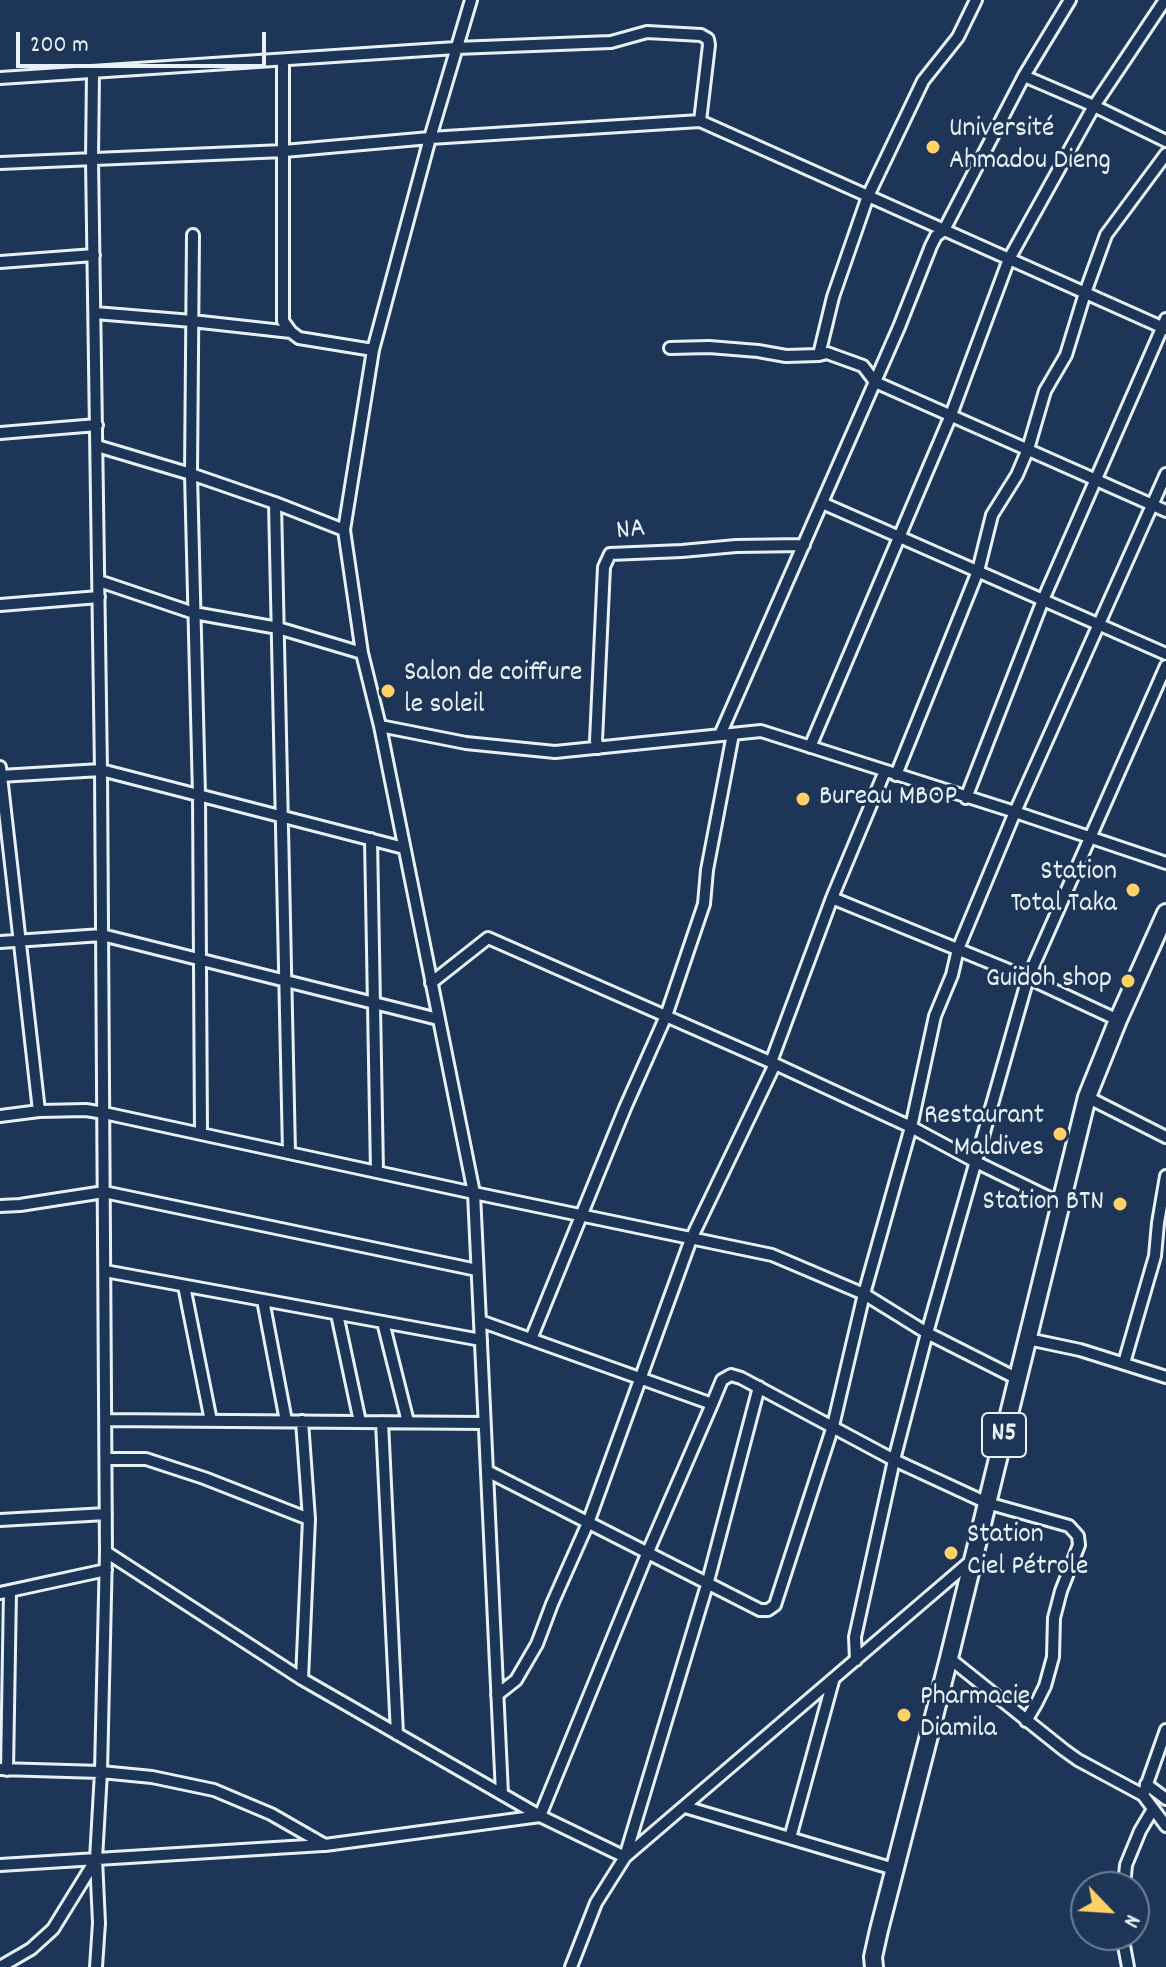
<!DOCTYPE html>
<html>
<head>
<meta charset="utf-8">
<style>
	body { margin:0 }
	#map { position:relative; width:1166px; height:1967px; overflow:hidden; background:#1d3557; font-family:Dekko,sans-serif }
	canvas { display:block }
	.north { position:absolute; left:1070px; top:1871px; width:80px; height:80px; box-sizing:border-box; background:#1d3557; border:2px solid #6e8097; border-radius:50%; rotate:115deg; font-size:22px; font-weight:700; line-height:32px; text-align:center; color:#e8f1f8 }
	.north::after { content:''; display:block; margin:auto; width:28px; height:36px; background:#ffd166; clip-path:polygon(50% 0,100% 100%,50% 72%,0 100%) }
	.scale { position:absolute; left:16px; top:32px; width:250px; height:36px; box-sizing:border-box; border:4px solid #e8f1f8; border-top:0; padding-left:10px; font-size:24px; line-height:28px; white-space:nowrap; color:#e8f1f8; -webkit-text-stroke:6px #1d3557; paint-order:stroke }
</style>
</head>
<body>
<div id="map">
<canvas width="1166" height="1967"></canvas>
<div class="north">N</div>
<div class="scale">200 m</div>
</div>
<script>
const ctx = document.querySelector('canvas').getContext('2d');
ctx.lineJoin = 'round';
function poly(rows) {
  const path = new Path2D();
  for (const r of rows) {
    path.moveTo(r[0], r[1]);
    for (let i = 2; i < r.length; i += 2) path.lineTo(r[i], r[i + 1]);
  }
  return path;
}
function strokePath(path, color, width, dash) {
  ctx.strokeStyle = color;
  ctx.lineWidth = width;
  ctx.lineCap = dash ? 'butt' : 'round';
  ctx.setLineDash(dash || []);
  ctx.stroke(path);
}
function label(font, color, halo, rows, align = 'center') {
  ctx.font = font + ' Dekko,sans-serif';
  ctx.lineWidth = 6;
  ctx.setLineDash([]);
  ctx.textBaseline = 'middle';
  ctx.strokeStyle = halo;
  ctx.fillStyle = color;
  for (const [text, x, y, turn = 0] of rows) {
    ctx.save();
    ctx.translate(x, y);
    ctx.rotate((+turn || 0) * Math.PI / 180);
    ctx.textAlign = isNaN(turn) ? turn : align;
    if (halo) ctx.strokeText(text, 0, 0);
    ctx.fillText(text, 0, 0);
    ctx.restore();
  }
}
const minor = poly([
	[471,0,430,138,373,350,344,530,362,653,380,726,474,1193,502,1794],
	[283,60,283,321,291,332,299,338,373,350],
	[93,72,92,160,101,770,106,1552,101,1772,96,1859,99,1923,96,1967],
	[1024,76,1094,106,1166,141],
	[0,78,456,48,611,42,647,32,701,35,708,39,709,45,700,121],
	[0,163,284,151,430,138,700,121,1166,329],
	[193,235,191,474,199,795,201,1134],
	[0,262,94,255],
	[95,313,192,321,291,332],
	[670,348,709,347,758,351,786,356,819,355,827,353,863,366,875,382,1166,511],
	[819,355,833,297,868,196,923,81,958,37,976,0],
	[0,433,97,425],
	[97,446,191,474,275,503,344,530],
	[275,503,289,1152],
	[822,503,1166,654],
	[99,581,194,613,278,628,362,653],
	[0,605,99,597],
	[380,726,466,743,555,752,761,731,1015,812,1166,863],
	[720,735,899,327,931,246,936,236,944,230,1024,76,1070,0],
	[810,747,951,415,1009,259,1094,106,1165,0],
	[599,748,596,741,604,567,610,554,682,551,736,546,804,545],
	[0,767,39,1111],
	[896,775,978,571,992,515,1017,475,1028,449,1045,391,1066,355,1085,293,1106,235,1166,154],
	[0,776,101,770,404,848],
	[966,798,1043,600,1166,319],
	[371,839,377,1172],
	[832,898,1028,978,1118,1020],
	[0,942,102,935,438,1019],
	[431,983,488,938,775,1064,911,1127,976,1162,1060,1203],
	[771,1062,832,898,885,771],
	[1087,1097,1166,1137],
	[0,1116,39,1111,86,1110,104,1113,474,1193,772,1255,864,1294,927,1333,1018,1379],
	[0,1206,20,1205,104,1192,477,1270],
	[105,1271,481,1340],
	[184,1286,211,1421],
	[263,1300,286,1421],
	[337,1314,360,1422],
	[480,1321,712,1404,722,1380,731,1375,741,1378,894,1460,987,1503,1069,1526,1078,1536,1079,1545,1061,1591,1054,1618,1053,1657,1045,1686,1036,1704,1026,1721],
	[383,1322,408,1422],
	[531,1339,625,1108,666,1016,704,904,707,870,733,734],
	[1028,1339,1080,1350,1166,1377],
	[1124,1363,1155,1256,1158,1223,1166,1176],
	[106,1420,484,1423],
	[382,1422,397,1734],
	[106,1459,146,1459,204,1478,309,1519],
	[487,1471,760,1610,768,1610,775,1605,833,1426,864,1294,911,1127,935,1016,952,975,958,949,1015,812,1166,474],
	[0,1520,106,1514],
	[106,1552,302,1679,540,1816,625,1857,707,1585,759,1387],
	[0,1593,106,1570],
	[949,1658,1064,1750,1078,1760,1143,1795,1166,1826],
	[856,1660,855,1637,894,1460,927,1333,1028,978,1166,666],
	[302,1679,309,1519,302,1421],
	[497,1695,516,1680,537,1644,552,1604,588,1523,691,1239,775,1064],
	[0,1769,101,1772,152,1777,214,1790,271,1814,325,1845,540,1816,647,1554,712,1404],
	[7,1770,10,1591],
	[1146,1784,1166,1799],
	[1143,1795,1166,1730],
	[685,1807,894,1869],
	[790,1838,833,1681],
	[0,1865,323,1845],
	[1124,1887,1126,1865,1140,1831,1153,1809],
	[1122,1935,1128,1967],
	[0,1967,31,1949,53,1929,95,1861],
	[571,1967,596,1903,625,1857,972,1560]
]);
const highway = poly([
	[874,1967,873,1957,879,1930,949,1658,1087,1097,1118,1020,1166,913]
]);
const markers = [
	[933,147,8,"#ffd166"],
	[388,691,8,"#ffd166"],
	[803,799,8,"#ffd166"],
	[1133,890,8,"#ffd166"],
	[1128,981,8,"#ffd166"],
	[1060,1134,8,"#ffd166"],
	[1120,1204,8,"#ffd166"],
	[951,1553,8,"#ffd166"],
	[904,1715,8,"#ffd166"]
];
const shields = [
	[1004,1435,44]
];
const shieldNames = [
	["N5",1004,1435]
];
const poiNames = [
	["Université",949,131],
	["Ahmadou Dieng",949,163],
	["Salon de coiffure",404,675],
	["le soleil",404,707],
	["Bureau MBOP",819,799],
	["Station",1117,874,"right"],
	["Total Taka",1117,906,"right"],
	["Guidoh shop",1112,981,"right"],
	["Restaurant",1044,1118,"right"],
	["Maldives",1044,1150,"right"],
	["Station BTN",1104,1204,"right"],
	["Station",967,1537],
	["Ciel Pétrole",967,1569],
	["Pharmacie",920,1699],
	["Diamila",920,1731]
];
const streetNames = [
	["NA",631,532,-7]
];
strokePath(minor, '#e8f1f8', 16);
strokePath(highway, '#e8f1f8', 22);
strokePath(minor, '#1d3557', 10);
strokePath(highway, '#1d3557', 16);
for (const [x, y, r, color] of markers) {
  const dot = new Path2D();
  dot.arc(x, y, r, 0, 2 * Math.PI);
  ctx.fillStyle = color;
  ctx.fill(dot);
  strokePath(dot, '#1d3557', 3);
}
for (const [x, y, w] of shields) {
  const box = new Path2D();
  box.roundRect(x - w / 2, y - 22, w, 44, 6);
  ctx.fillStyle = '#1d3557';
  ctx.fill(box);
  strokePath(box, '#e8f1f8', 2);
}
label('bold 26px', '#e8f1f8', null, shieldNames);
label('28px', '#e8f1f8', '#1d3557', poiNames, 'left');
label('28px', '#e8f1f8', '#1d3557', streetNames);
</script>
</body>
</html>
